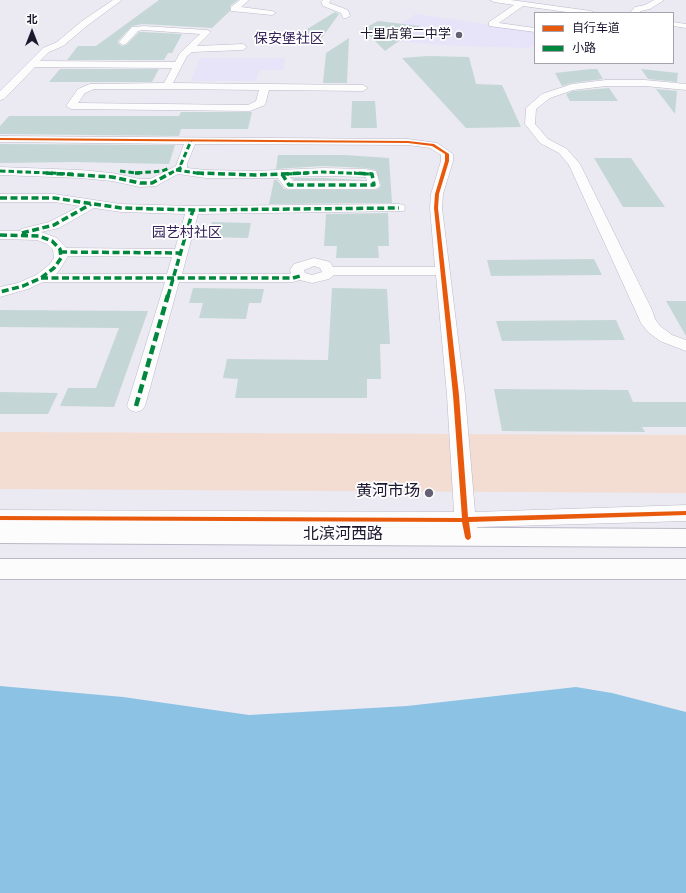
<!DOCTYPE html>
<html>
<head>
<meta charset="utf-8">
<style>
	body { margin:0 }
	#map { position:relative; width:686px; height:893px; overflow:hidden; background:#ebeaf2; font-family:Spectral,"Noto Sans SC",serif }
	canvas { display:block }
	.legend { position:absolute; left:534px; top:12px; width:140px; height:52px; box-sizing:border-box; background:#fff; border:1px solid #a5a2ac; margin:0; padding:5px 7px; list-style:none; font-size:12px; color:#1d172f }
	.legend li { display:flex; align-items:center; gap:8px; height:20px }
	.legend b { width:20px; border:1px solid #a5a2ac }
	.north { position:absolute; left:12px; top:12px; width:40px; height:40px; -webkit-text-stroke:3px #fff; paint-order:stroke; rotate:0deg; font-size:11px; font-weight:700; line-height:16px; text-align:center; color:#1d172f }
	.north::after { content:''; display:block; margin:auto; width:14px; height:18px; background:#1d172f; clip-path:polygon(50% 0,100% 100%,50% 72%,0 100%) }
</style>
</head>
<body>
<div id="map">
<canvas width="686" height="893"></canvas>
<ul class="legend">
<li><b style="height:5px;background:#e8590c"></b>自行车道</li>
<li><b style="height:5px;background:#00873e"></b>小路</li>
</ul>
<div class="north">北</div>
</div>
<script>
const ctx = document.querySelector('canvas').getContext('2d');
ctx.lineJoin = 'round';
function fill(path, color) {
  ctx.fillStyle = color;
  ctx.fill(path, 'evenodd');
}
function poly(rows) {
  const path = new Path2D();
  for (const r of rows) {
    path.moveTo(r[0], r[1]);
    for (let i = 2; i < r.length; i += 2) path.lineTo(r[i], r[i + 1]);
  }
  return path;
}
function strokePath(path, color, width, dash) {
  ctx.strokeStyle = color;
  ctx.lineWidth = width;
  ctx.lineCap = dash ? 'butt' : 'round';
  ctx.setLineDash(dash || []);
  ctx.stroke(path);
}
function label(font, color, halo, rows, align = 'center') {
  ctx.font = font + ' Spectral,"Noto Sans SC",serif';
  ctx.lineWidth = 3.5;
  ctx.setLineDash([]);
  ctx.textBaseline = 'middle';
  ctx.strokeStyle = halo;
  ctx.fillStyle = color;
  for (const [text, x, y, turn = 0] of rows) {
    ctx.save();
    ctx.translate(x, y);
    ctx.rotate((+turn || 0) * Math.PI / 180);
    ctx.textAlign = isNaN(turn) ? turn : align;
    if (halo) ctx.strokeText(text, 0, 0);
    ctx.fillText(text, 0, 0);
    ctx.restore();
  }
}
const built = poly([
	[416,14,535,31,535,44,529,48,458,46,375,40],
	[200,58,285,58,283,70,259,70,256,81,191,81]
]);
const green = poly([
	[0,432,686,435,686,493,0,489]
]);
const water = poly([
	[0,686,123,697,249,715,407,706,576,687,612,693,686,712,686,893,0,893]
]);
const building = poly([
	[159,0,238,0,230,6,230,11,212,28,143,24,132,26,118,41,118,43,122,46,126,45,139,32,143,32,182,34,172,53,168,53,164,60,67,60,78,46,96,46],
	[335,12,339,14,316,46,286,42],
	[378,21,420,26,385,51,363,29],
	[349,38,347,83,323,83,326,53],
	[428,56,469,57,476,84,502,85,521,127,466,128,402,58],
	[60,69,159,69,152,82,49,82],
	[591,69,597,69,603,79,572,83,562,86,555,73],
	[641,69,678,73,677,82,648,79],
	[609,88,618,101,570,101,566,94,573,91],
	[656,89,677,91,675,114],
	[352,101,375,101,377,128,351,128],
	[181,112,252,112,248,129,181,129,179,136,0,134,0,126,9,116,179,116],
	[0,144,175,145,169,164,75,162,0,163],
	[278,155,345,155,389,158,392,203,269,204,274,180,277,180,284,189,289,190,374,190,378,189,381,186,376,170,365,168,323,166,276,169],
	[594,158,631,158,665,207,623,207],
	[293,178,323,178,365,180,294,180],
	[388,213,389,246,378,246,379,258,336,258,337,246,324,246,326,214],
	[212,222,251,223,248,238,208,237],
	[594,259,602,275,491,276,487,260],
	[193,288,264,289,261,303,249,303,246,319,199,318,203,303,189,303],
	[332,288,387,289,390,344,380,344,381,379,367,379,367,398,235,398,238,379,223,378,227,359,328,360],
	[666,301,686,301,686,336],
	[0,310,148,311,114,407,60,406,68,388,96,388,119,328,0,327],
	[616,320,625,340,502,341,496,321],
	[494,389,628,390,633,402,686,402,686,427,642,427,645,432,502,431],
	[0,392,58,393,48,414,0,414]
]);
const minor = poly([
	[113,0,122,0,88,25,63,46,49,52,40,61,175,62,180,53,200,34,143,30,138,31,126,44,123,45,119,42,132,27,135,27,143,26,207,30,211,32,197,46,243,44,247,47,243,50,192,52,187,56,173,83,363,85,368,88,363,91,269,90,265,105,250,111,71,109,66,106,78,89,90,84,164,83,172,68,35,67,4,99,0,100,0,91,43,48,57,42,82,21,113,0],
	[94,89,167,89,259,90,256,101,248,105,78,103,85,93,94,89],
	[240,0,249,0,241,7,272,11,276,13,272,15,231,11,231,7,240,0],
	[323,0,331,0,329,3,348,10,350,16,346,18,343,18,341,13,323,6,321,2,323,0],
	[490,0,511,0,591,11,595,13,574,13,523,6,499,23,535,28,535,32,489,26,489,22,514,5,494,2,490,0],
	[654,0,664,0,650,9,641,11,638,13,630,13,635,7,645,5,654,0],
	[673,22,686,24,686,28,673,26,673,22],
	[606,80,645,80,686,84,686,90,645,86,606,86,573,90,550,98,536,109,535,124,548,139,567,149,580,164,652,310,655,319,660,326,672,335,686,340,686,351,660,341,648,332,641,323,569,165,559,153,540,143,525,124,526,108,542,94,572,84,606,80],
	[0,136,408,139,437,143,453,154,453,161,443,194,442,208,465,395,475,512,686,505,686,521,477,527,479,537,476,543,468,545,460,543,457,537,456,528,0,526,0,510,454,512,447,395,436,275,334,275,329,279,312,283,300,280,293,282,179,282,145,406,142,410,136,412,130,410,127,406,165,282,43,282,28,289,0,297,0,287,18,283,36,275,49,265,54,258,53,250,47,244,37,240,0,239,0,231,20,231,21,229,49,222,80,206,54,202,0,202,0,194,54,194,121,204,193,206,399,204,404,205,405,208,404,211,198,214,182,274,291,274,290,270,294,264,314,258,330,262,333,267,435,267,430,208,431,194,441,161,441,155,430,148,408,145,195,144,187,164,187,168,206,170,255,171,323,168,365,169,376,171,380,185,378,188,374,189,289,189,285,188,278,178,206,178,178,174,156,186,140,187,112,181,80,178,0,175,0,167,80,170,112,173,140,179,150,179,176,166,184,144,0,142,0,136],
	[323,176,365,177,366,177,367,181,293,181,290,177,323,176],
	[94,208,121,212,185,214,175,249,66,248,57,238,41,232,59,228,94,208],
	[68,256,172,257,167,274,56,274,59,271,68,256],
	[314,266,320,268,322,272,312,275,305,273,304,270,314,266]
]);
const major = poly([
	[0,525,686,529,686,547,0,543,0,525],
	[0,559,686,559,686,579,0,579,0,559]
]);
const quietFar2 = poly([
	[176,170,204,174],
	[0,171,73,174],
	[120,171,137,173,162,171,170,168],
	[169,174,182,167,181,164,191,141],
	[287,174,323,172,370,174]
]);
const quietFar1 = poly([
	[46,173,112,177,140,183,152,183,171,173],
	[135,173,140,173],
	[197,173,255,175,282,174],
	[282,174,289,185,374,185,372,174,354,173],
	[282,174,308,173],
	[0,198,54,198,121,208,193,210,399,208],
	[22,233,54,225,91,204],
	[0,235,39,236,52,241,60,249,61,258,54,268,41,278,23,286,0,292],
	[60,252,181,253],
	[41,278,293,278,300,276],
	[168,296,193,210]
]);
const quiet = poly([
	[136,406,168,295]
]);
const cycleway = poly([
	[0,138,408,141,434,144,449,154,449,161,439,194,438,208,459,395,468,517,686,511,686,515,469,522,471,537,470,539,468,540,466,539,465,537,462,522,0,520,0,516,462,518,453,395,434,208,435,194,445,161,445,154,432,146,408,143,0,140,0,138]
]);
const markers = [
	[459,35,4,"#656173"],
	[429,493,5,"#656173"]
];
const farPoinames = [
	["十里店第二中学",451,35]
];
const farNeighbourhoodnames = [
	["保安堡社区",289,40],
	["园艺村社区",187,234]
];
const poiNames = [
	["黄河市场",420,493]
];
const streetNames = [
	["北滨河西路",343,536]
];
fill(built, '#e7e3f8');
fill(green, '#f3ddd3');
fill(water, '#8cc3e4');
fill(building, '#c4d7d6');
strokePath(minor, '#bcb8c8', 1);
strokePath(major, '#bcb8c8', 2);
fill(minor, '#fcfcfd');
fill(major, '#fcfcfd');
strokePath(quietFar2, '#00873e', 3, [5.5, 3]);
strokePath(quietFar1, '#00873e', 3.5, [7, 3.5]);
strokePath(quiet, '#00873e', 4.5, [9, 4.5]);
fill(cycleway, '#e8590c');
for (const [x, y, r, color] of markers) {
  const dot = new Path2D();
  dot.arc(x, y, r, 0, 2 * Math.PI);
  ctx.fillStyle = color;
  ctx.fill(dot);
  strokePath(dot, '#fff', 1.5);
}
label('13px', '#1d172f', '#fff', farPoinames, 'right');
label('14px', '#332158', '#fff', farNeighbourhoodnames);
label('16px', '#1d172f', '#fff', poiNames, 'right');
label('16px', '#1d172f', '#fff', streetNames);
</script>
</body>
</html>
